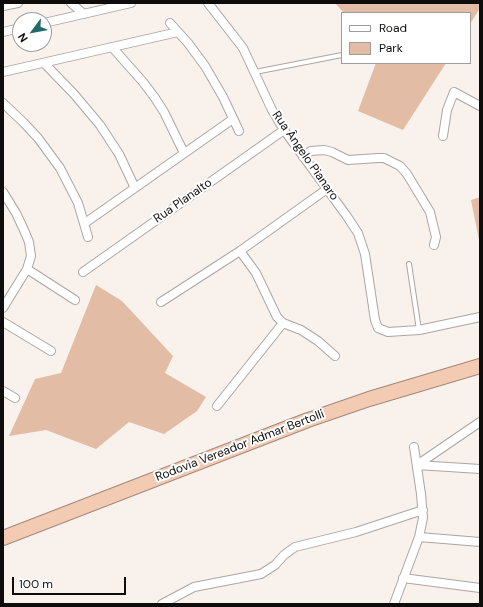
<!DOCTYPE html>
<html>
<head>
<meta charset="utf-8">
<style>
	body { margin:0 }
	#map { position:relative; width:483px; height:607px; overflow:hidden; background:#f8f1ec; font-family:"DM Sans",sans-serif }
	canvas { display:block }
	.frame { position:absolute; inset:0; border:4px solid #0f0d0b; pointer-events:none }
	.legend { position:absolute; left:341px; top:12px; width:130px; height:52px; box-sizing:border-box; background:#fff; border:1px solid #9f9e9d; margin:0; padding:5px 7px; list-style:none; font-size:12px; color:#0f0d0b }
	.legend li { display:flex; align-items:center; gap:8px; height:20px }
	.legend b { width:20px; border:1px solid #9f9e9d }
	.north { position:absolute; left:12px; top:12px; width:40px; height:40px; box-sizing:border-box; background:#fff; border:1px solid #9f9e9d; border-radius:50%; rotate:238deg; font-size:11px; font-weight:700; line-height:16px; text-align:center; color:#0f0d0b }
	.north::after { content:''; display:block; margin:auto; width:14px; height:18px; background:#206b69; clip-path:polygon(50% 0,100% 100%,50% 72%,0 100%) }
	.scale { position:absolute; left:12px; top:577px; width:114px; height:18px; box-sizing:border-box; border:2px solid #0f0d0b; border-top:0; padding-left:5px; font-size:12px; line-height:14px; white-space:nowrap; color:#0f0d0b; -webkit-text-stroke:3px #fff; paint-order:stroke }
</style>
</head>
<body>
<div id="map">
<canvas width="483" height="607"></canvas>
<div class="frame"></div>
<ul class="legend">
<li><b style="height:5px;background:#fff"></b>Road</li>
<li><b style="height:11px;background:#e2bca4"></b>Park</li>
</ul>
<div class="north">N</div>
<div class="scale">100 m</div>
</div>
<script>
const ctx = document.querySelector('canvas').getContext('2d');
ctx.lineJoin = 'round';
function fill(path, color) {
  ctx.fillStyle = color;
  ctx.fill(path, 'evenodd');
}
function poly(rows) {
  const path = new Path2D();
  for (const r of rows) {
    path.moveTo(r[0], r[1]);
    for (let i = 2; i < r.length; i += 2) path.lineTo(r[i], r[i + 1]);
  }
  return path;
}
function strokePath(path, color, width, dash) {
  ctx.strokeStyle = color;
  ctx.lineWidth = width;
  ctx.lineCap = dash ? 'butt' : 'round';
  ctx.setLineDash(dash || []);
  ctx.stroke(path);
}
function label(font, color, halo, rows, align = 'center') {
  ctx.font = font + ' "DM Sans",sans-serif';
  ctx.lineWidth = 4;
  ctx.setLineDash([]);
  ctx.textBaseline = 'middle';
  ctx.strokeStyle = halo;
  ctx.fillStyle = color;
  for (const [text, x, y, turn = 0] of rows) {
    ctx.save();
    ctx.translate(x, y);
    ctx.rotate((+turn || 0) * Math.PI / 180);
    ctx.textAlign = isNaN(turn) ? turn : align;
    if (halo) ctx.strokeText(text, 0, 0);
    ctx.fillText(text, 0, 0);
    ctx.restore();
  }
}
const green = poly([
	[335,3,480,3,480,8,470,24,470,13,344,13],
	[376,63,446,63,403,130,358,111],
	[480,197,480,245,471,200],
	[96,285,122,301,173,356,165,373,206,397,197,411,164,434,129,422,96,449,46,430,9,436,35,379,61,373]
]);
const lane = poly([
	[255,72,342,55],
	[409,264,419,330]
]);
const street = poly([
	[71,3,84,14],
	[208,3,243,48,272,110,284,130,346,215,358,233,365,254,375,320,378,328,388,332,419,330,480,317],
	[3,6,18,3],
	[44,23,131,3],
	[170,23,188,43,205,66,223,97,239,131],
	[3,32,20,28],
	[112,47,143,82,155,98,164,112,184,153],
	[44,63,74,94,100,125,119,154,135,188],
	[3,72,178,32],
	[3,103,24,123,38,138,60,168,78,203,88,237],
	[443,136,447,110,454,92,480,106],
	[303,157,311,151,324,150,332,152,348,160,378,158,384,158,400,166,407,174,430,212,436,237,434,245],
	[3,192,16,213,24,230,29,242,31,256,27,269,3,308],
	[85,223,233,119],
	[27,269,75,300],
	[83,272,284,130],
	[161,302,240,251,327,189],
	[3,322,51,351],
	[283,323,301,330,318,341,335,356],
	[3,391,15,398],
	[217,406,283,323,277,317,256,273,240,251],
	[417,465,480,422],
	[417,465,480,469],
	[419,537,480,542],
	[403,578,480,588],
	[162,604,194,587,261,574,275,565,284,555,295,547,356,532,423,510],
	[394,604,419,537,423,518,421,494,414,447]
]);
const highway = poly([
	[3,538,308,420,369,399,480,366]
]);
const streetNames = [
	["Rua Ângelo Pianaro",305,156,55],
	["Rua Planalto",183,201,-35],
	["Rodovia Vereador Admar Bertolli",240,446,-21]
];
fill(green, '#e2bca4');
strokePath(lane, '#ada6a2', 6);
strokePath(street, '#ada6a2', 10);
strokePath(highway, '#a38878', 16);
strokePath(lane, '#fff', 4);
strokePath(street, '#fff', 8);
strokePath(highway, '#f3cbb3', 14);
label('12px', '#0f0d0b', '#fff', streetNames);
</script>
</body>
</html>
